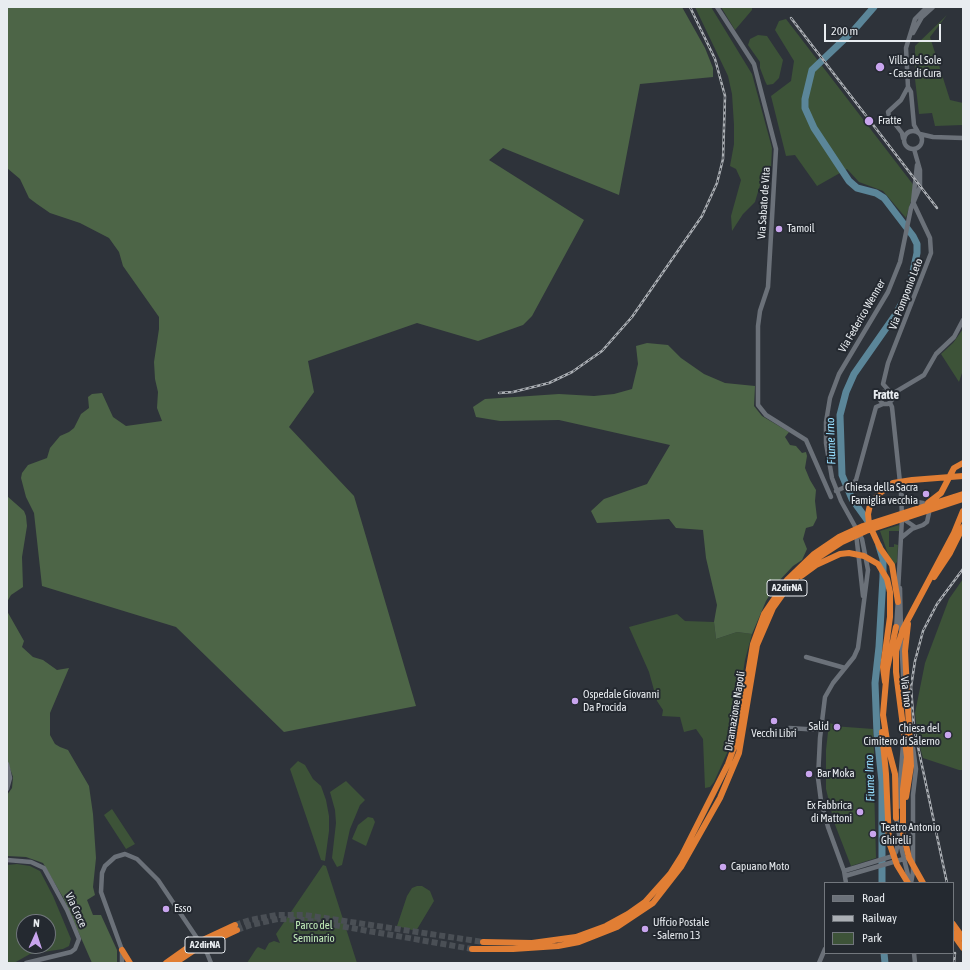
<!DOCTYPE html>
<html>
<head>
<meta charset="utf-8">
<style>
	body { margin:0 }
	#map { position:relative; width:970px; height:970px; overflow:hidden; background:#2e333a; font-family:"Asap Condensed",sans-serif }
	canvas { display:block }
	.frame { position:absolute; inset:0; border:8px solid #e8ecf0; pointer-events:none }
	.legend { position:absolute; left:824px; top:882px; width:130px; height:72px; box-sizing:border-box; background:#242930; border:1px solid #72777d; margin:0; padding:5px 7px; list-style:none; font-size:12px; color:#e8ecf0 }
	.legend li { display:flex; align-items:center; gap:8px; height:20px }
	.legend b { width:20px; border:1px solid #72777d }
	.north { position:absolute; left:16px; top:914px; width:40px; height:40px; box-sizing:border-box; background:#242930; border:1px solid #72777d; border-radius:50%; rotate:3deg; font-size:11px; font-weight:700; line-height:16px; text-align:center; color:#e8ecf0 }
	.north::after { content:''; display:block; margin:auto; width:14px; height:18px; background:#c9a5ee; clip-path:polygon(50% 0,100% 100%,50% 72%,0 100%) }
	.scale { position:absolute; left:824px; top:24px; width:117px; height:18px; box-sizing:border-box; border:2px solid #e8ecf0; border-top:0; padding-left:5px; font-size:12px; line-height:14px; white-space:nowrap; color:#e8ecf0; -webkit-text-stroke:3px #242930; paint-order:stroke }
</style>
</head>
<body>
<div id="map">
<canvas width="970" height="970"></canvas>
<div class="frame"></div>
<ul class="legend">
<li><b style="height:5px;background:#6b7179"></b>Road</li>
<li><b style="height:5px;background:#abafb4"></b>Railway</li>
<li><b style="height:11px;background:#3d5338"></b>Park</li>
</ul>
<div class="north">N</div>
<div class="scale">200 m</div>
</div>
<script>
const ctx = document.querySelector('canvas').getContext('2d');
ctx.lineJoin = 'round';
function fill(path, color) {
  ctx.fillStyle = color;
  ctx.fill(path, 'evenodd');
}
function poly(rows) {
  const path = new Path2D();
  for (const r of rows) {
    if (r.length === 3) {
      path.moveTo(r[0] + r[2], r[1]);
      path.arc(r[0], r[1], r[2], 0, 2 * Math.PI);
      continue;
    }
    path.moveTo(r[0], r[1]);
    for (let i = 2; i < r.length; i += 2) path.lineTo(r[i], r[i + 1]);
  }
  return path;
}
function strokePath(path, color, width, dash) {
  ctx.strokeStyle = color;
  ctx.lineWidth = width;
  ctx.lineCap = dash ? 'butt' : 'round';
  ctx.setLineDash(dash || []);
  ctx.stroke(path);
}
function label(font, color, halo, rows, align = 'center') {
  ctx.font = font + ' "Asap Condensed",sans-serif';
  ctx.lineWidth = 4;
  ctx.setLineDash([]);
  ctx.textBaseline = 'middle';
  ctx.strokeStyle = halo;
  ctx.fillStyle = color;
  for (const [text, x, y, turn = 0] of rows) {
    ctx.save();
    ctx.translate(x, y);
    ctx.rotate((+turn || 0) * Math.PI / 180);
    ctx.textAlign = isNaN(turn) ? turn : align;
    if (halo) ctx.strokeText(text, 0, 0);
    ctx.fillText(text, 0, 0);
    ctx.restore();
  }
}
const green = poly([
	[695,7,711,7,752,74,772,148,771,168,760,185,755,202,743,214,732,231,731,216,741,180,736,169,730,166,734,144,734,125,732,94,728,76],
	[721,7,752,7,752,10,735,30],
	[947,15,930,37,950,100,963,103,963,125,935,126,932,113,919,114,915,79,915,46],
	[786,19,915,187,906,218,883,191,859,182,847,169,817,186,795,155,786,156,771,96,791,81,794,61,775,30,779,21],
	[758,35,767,36,783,60,779,78,773,84,767,85,765,81,760,68,760,62,748,45,750,39],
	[963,329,963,370,959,382,941,354,953,343],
	[899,525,899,531,889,531,889,547,894,547,894,544,898,545,897,562,895,564,888,554,880,531],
	[963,579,963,770,959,770,923,758,918,740,915,713,925,663,949,599],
	[677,614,685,621,714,622,716,639,737,632,752,634,745,660,735,724,727,753,714,782,710,787,705,788,703,739,696,729,684,732,680,717,662,716,663,710,657,701,649,672,629,627],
	[829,723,833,724,833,726,873,729,874,753,867,783,874,786,876,858,851,866,834,822,826,789,826,750],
	[298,761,305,765,313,779,321,786,326,800,329,816,329,831,325,861,321,860,290,769],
	[346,781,365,800,360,805,350,829,342,865,337,867,332,858,336,823,335,810,330,792],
	[112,809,135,844,126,849,104,815],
	[368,817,373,818,375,822,366,846,352,839,358,825],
	[17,864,30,866,40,871,53,896,71,939,69,946,63,949,30,954,14,963,7,963,7,865],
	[24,922,48,922,48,946,24,946],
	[323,865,326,866,357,963,247,963,256,949,258,947,265,950,269,943,274,941,280,943,276,934],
	[417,886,422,886,430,891,434,901,416,931,397,926,407,896,412,888]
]);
const forest = poly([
	[7,7,682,7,705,48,713,68,713,77,640,84,619,195,503,148,489,160,584,220,532,316,523,325,478,341,417,323,308,361,314,392,289,427,354,496,416,706,284,732,176,627,42,586,34,513,26,497,21,478,22,473,28,465,47,458,50,448,60,436,69,432,74,428,81,414,89,408,88,397,92,394,102,393,113,417,126,426,162,421,157,408,158,392,155,379,154,362,159,329,159,317,123,266,119,252,109,238,80,223,50,213,37,204,29,198,20,179,7,168],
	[647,343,668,345,681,358,704,374,725,383,755,386,754,406,762,416,789,432,785,437,790,445,796,446,802,453,806,452,807,456,805,468,810,480,816,490,815,501,817,518,813,526,806,528,803,539,807,549,802,560,793,566,777,583,766,601,752,634,737,632,716,639,714,622,717,605,706,558,703,530,676,528,669,519,597,523,591,511,604,499,647,484,670,445,559,420,500,421,476,417,473,407,485,399,559,394,594,396,614,394,632,389,638,364,636,346],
	[7,496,24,511,26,516,27,526,22,557,23,587,11,595,7,602],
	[7,611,24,641,22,647,33,657,43,660,57,670,69,668,50,713,50,735,55,744,60,747,68,750,89,786,93,814,96,858,93,887,95,895,87,900,93,915,101,915,117,950,117,963,92,963,64,899,43,863,26,857,7,856,7,795,12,788,13,777,7,760]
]);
const river = poly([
	[870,524,852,499,842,475,840,415,846,392,854,374,896,314,909,290,917,253,917,244,913,236,884,198,876,193,857,188,849,181,814,128,805,108,805,99,812,70,854,30,874,7],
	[879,546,883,559,883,577,879,647,875,683,877,734,882,782,882,883],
	[884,953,885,963]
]);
const highwayTunnel = poly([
	[235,925,250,920,277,915,305,915,483,942],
	[237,930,251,925,278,919,305,920,472,949]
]);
const secondary = poly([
	[717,7,754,64,776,149,768,287,760,311,758,326,758,405,766,415,806,440,831,497],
	[913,33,922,17,933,7],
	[913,140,9],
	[918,132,914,125,911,92,908,87,906,48,915,19,927,7],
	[920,134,933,137,963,138],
	[903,138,902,133,889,116,888,112,901,100,908,87],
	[889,392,883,392,879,396,880,400,883,404,888,404,892,400,892,394,883,384,888,363,931,253,930,238,913,202,917,165],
	[892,394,924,375,936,354,954,337,963,320],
	[890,403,892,407,901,492,902,518,898,592],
	[836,491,852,484,856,480,876,407,883,404],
	[902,518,915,527],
	[856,533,863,596],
	[901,538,912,529,923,525,927,522,929,513,923,503,911,501,901,495],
	[900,588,901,631],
	[896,630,898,599],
	[901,638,905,707],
	[806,657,845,668],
	[789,728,821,730],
	[7,764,10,778,7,789],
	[898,807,903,745],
	[896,816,901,847,910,883],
	[7,860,31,862,44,868,67,910,79,939,75,949,71,952,26,963],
	[844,871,893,856,896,852,898,843],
	[845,876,907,858],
	[846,883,844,871,828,827,821,801,818,778,820,738,825,697,833,683,854,657,858,648,868,570,862,539,841,501,832,478,826,443,826,422,830,398,839,374,888,292,900,262,911,208,920,187,920,170,914,149],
	[911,883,913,872,913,795,916,769,913,747],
	[914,953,915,963],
	[122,963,122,950,101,892,102,873,105,866,115,857,125,854,137,859,158,880,207,953,211,963],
	[819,963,825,949]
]);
const highway = poly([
	[928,503,941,493,954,468,963,463],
	[801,576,816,565,840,554,849,553,864,556,878,564,887,579,890,592,890,617,883,667,885,682],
	[934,577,950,553,963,527],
	[898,602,892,565,880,548,869,524,868,514,870,505,880,493,893,483,912,480,963,476],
	[896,627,887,669,883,715,888,747,895,774,896,818],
	[882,732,886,774,889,842,897,865,908,883],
	[906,797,911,766,905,651,908,624],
	[923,883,909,858,903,833,903,789,907,757,896,672,896,651,903,629,954,533,963,511],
	[953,924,963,938],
	[953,934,963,948],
	[483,942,532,943,576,937,606,926,628,914,645,902,670,874,682,855,728,764,737,739,753,644,764,614,787,580,814,554,839,537,863,526,963,494],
	[472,949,513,949,558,946,579,942,617,927,653,903,681,867,720,798,739,753,757,645,773,608,790,584,813,561,842,542,866,531,963,499],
	[122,950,130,963],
	[166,963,190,946,235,925],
	[175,963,196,949,237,930]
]);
const rail = poly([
	[791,18,937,208],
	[499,393,513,392,549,383,572,372,602,351,632,317,702,216,717,183,723,159,725,96,715,59,690,7],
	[947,883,914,728,911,687,915,661,923,631,937,604,963,569],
	[954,963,955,953]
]);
const markers = [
	[880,67,5,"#c9a5ee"],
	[869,121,5,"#c9a5ee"],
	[779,229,4,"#c9a5ee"],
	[926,494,4,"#c9a5ee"],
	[575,701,4,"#c9a5ee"],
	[774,721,4,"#c9a5ee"],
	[837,727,4,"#c9a5ee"],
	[948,735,4,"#c9a5ee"],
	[809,774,4,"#c9a5ee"],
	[860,812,4,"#c9a5ee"],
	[873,834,4,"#c9a5ee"],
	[723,867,4,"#c9a5ee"],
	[166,909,4,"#c9a5ee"],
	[645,929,4,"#c9a5ee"]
];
const shields = [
	[787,588,40],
	[205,945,40]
];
const shieldNames = [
	["A2dirNA",787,588],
	["A2dirNA",205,945]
];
const poiNames = [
	["Villa del Sole",889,61],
	["- Casa di Cura",889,74],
	["Fratte",878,121],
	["Tamoil",787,229],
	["Chiesa della Sacra",918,488,"right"],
	["Famiglia vecchia",918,501,"right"],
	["Ospedale Giovanni",583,695],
	["Da Procida",583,708],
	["Salid",829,727,"right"],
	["Chiesa del",940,729,"right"],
	["Cimitero di Salerno",940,742,"right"],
	["Vecchi Libri",774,734,"center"],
	["Bar Moka",817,774],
	["Ex Fabbrica",852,806,"right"],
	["di Mattoni",852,819,"right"],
	["Teatro Antonio",881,828],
	["Ghirelli",881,841],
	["Capuano Moto",731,867],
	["Esso",174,909],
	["Uffcio Postale",653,923],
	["- Salerno 13",653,936]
];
const streetNames = [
	["Via Sabato de Vita",764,203,-86],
	["Via Pomponio Leto",906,294,-69],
	["Via Federico Wenner",862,316,-60],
	["Via Irno",906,692,83],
	["Diramazione Napoli",735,711,-81],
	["Via Croce",76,910,65]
];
const parkNames = [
	["Parco del",314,926],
	["Seminario",314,939]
];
const neighbourhoodNames = [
	["Fratte",886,395]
];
const waterNames = [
	["Fiume Irno",831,441,-92],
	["Fiume Irno",870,778,-92]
];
fill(green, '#3d5338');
fill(forest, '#4d6547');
strokePath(river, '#5b8699', 7);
strokePath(highwayTunnel, '#4a4f55', 6, [6, 3]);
strokePath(secondary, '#6b7179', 4.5);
strokePath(highway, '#e17e34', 6);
strokePath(rail, '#abafb4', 2.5);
strokePath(rail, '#242930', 1, [3]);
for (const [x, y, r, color] of markers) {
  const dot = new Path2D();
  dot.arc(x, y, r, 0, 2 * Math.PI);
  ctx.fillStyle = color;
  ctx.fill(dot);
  strokePath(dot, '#242930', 1.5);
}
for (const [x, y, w] of shields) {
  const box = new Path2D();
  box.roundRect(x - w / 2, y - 8, w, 16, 3);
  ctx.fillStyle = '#242930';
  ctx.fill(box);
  strokePath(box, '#e8ecf0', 1);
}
label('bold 10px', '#e8ecf0', null, shieldNames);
label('11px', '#e8ecf0', '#242930', poiNames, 'left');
label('11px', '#e8ecf0', '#242930', streetNames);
label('11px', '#c2eeb9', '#242930', parkNames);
label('bold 12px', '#e8ecf0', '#242930', neighbourhoodNames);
label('italic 12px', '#96dfff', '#242930', waterNames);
</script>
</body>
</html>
